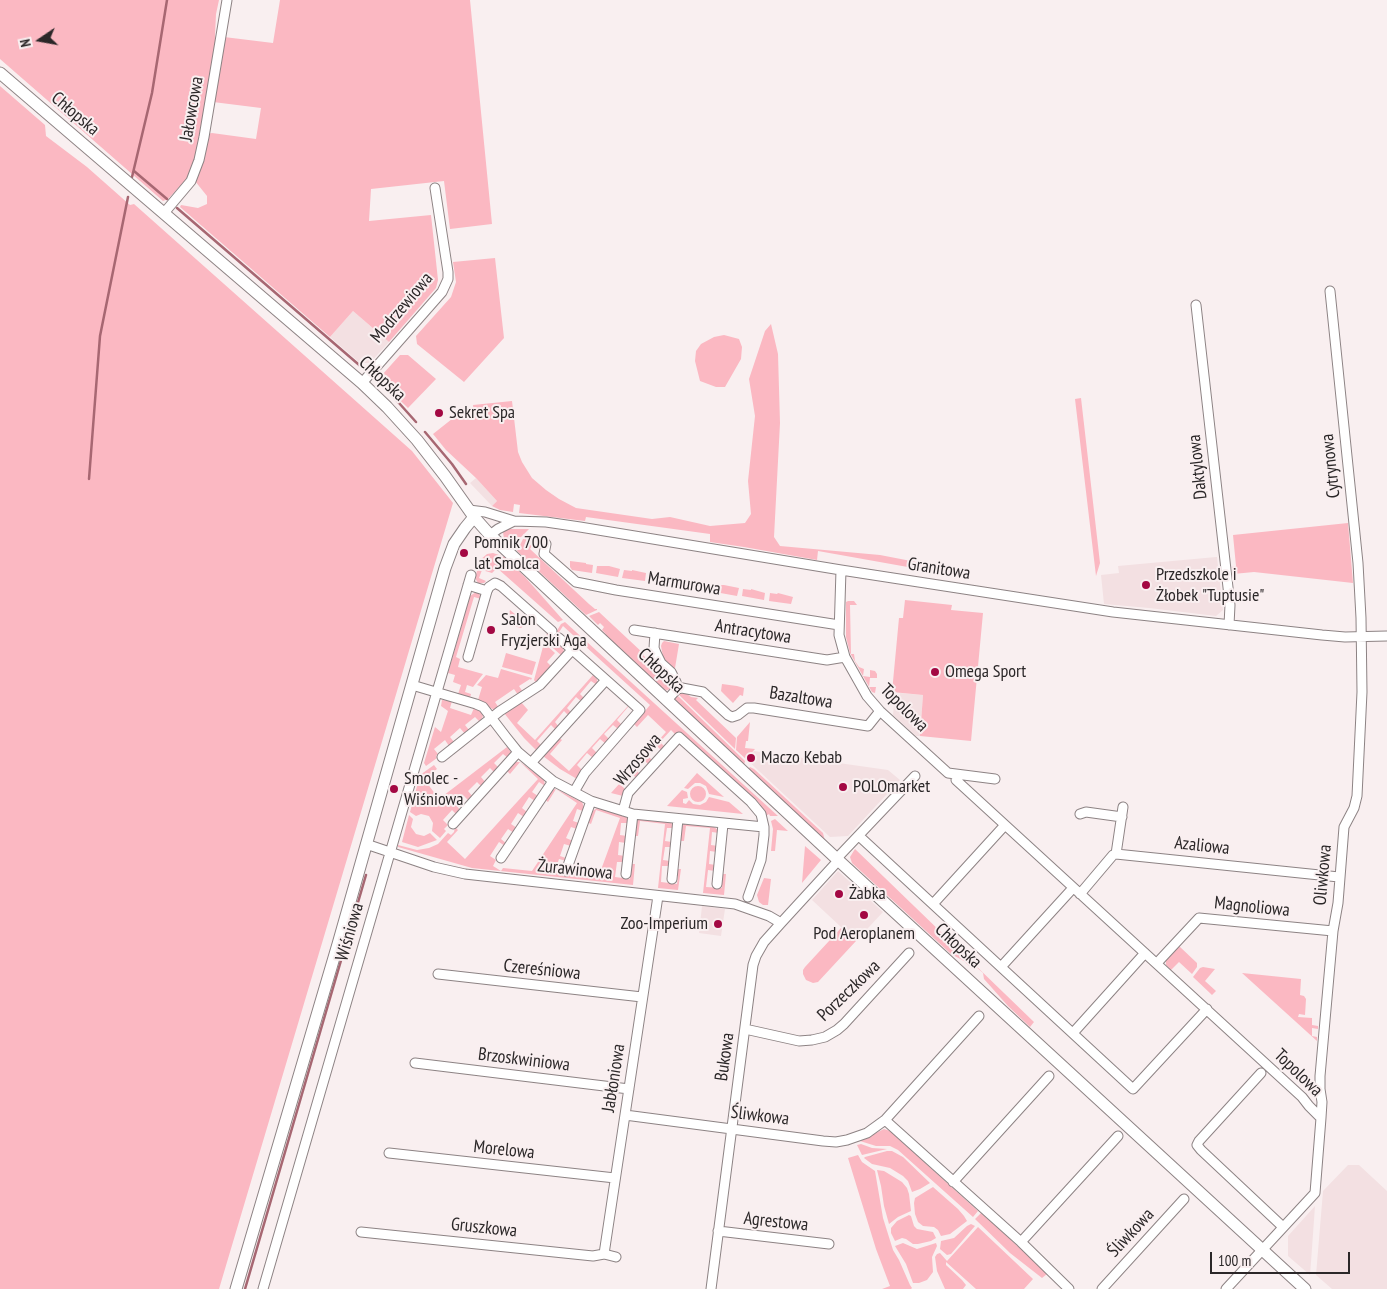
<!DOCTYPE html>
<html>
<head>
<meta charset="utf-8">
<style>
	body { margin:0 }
	#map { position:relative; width:1387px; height:1289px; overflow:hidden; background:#f9eff0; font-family:"PT Sans Narrow",sans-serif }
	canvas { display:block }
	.north { position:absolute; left:15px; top:15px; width:50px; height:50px; -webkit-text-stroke:4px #f9eff0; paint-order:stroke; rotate:258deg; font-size:14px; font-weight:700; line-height:20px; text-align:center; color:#2b2728 }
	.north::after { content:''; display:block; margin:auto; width:18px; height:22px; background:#2b2728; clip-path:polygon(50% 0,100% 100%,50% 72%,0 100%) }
	.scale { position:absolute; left:1210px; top:1252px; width:140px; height:22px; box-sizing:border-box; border:2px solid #2b2728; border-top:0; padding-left:6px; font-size:15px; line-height:18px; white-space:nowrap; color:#2b2728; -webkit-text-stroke:4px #f9eff0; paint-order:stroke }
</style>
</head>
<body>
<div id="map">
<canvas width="1387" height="1289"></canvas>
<div class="north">N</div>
<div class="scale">100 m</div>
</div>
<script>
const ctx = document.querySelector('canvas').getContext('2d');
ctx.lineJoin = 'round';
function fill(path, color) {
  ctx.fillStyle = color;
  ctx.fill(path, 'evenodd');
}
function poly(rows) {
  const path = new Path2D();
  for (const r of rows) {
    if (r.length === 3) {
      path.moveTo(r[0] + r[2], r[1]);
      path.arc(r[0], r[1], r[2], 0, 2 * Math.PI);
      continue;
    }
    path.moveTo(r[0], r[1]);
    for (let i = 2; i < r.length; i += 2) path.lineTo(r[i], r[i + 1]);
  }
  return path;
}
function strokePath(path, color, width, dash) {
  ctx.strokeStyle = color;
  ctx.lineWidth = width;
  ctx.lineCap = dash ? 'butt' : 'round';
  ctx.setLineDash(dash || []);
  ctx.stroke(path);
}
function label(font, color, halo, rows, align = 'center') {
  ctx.font = font + ' "PT Sans Narrow",sans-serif';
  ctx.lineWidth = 4;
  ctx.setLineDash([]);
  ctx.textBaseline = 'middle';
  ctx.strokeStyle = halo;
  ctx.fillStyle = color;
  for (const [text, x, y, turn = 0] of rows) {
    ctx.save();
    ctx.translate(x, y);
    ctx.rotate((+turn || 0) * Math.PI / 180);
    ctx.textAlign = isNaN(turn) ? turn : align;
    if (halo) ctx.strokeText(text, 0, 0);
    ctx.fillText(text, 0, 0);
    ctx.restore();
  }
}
const built = poly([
	[353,311,389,342,370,363,360,363,330,337],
	[476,478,497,501,492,506,470,483],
	[1216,557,1217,557,1223,610,1216,616,1149,608,1104,604,1101,575,1119,573,1118,566],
	[900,693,923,695,920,736,916,736,893,715,894,704,899,704,899,702,898,701,899,701],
	[754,751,888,770,900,780,848,836,830,837,746,759],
	[838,871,883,912,856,941,812,900],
	[702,906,725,909,721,936,699,933],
	[1348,1165,1359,1165,1387,1191,1387,1289,1332,1289,1316,1275,1323,1191],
	[1315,1206,1311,1262,1310,1275,1288,1256,1288,1236]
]);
const green = poly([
	[0,0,219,0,216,14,215,35,216,46,197,155,191,174,168,199,163,201,0,59],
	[280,0,470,0,492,224,450,229,444,181,371,189,369,221,431,215,438,280,436,288,389,342,353,311,330,337,180,207,181,205,198,208,207,204,207,196,195,181,207,134,212,133,256,139,261,108,213,102,224,37,273,43],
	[0,86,45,125,46,136,87,167,130,205,134,204,412,451,453,503,219,1289,0,1289],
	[495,258,504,338,464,382,417,344,416,336,451,297,456,282,453,262],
	[771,324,778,354,780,423,774,537,780,546,880,555,937,566,947,574,818,551,817,560,744,547,710,542,710,534,586,517,585,521,519,513,520,505,514,504,513,512,500,510,492,506,497,501,476,478,446,450,433,434,457,415,474,413,473,405,512,401,518,452,522,462,532,478,546,490,559,499,576,508,652,519,670,517,710,526,745,523,751,514,748,481,755,416,749,379,765,331],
	[724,335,739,339,742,347,741,359,725,387,716,387,700,381,695,361,696,351,701,344,714,337],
	[400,355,408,355,436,379,408,408,382,383,382,375],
	[1081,398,1100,563,1096,576,1075,399],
	[1348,523,1353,583,1254,572,1233,574,1232,567,1236,566,1233,535],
	[508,529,529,529,520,538,515,549,504,539,503,532],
	[525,538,530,543,529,544,532,546,530,549,589,604,595,609,597,609,597,610,586,615,517,551,523,539],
	[493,553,505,557,525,577,563,620,558,622,497,568,492,573,482,570,479,578,486,581,484,583,478,583,475,578,480,560,487,554],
	[570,561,586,563,586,564,593,565,592,573,572,570,570,567],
	[597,566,609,566,620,569,618,577,596,573],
	[624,570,632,571,632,570,646,573,645,581,622,578],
	[690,580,704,582,705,583,712,584,711,591,688,588],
	[716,585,724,585,739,588,737,596,715,592],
	[743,589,751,590,751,589,765,593,764,600,742,596],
	[476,592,479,593,481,599,474,597,456,657,460,659,458,667,483,674,473,687,467,685,465,692,471,694,470,698,458,694,461,685,453,682,455,675,448,673,470,596],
	[770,593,777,594,778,593,793,597,791,604,769,601],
	[905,600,952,605,951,610,983,613,971,741,920,736,923,695,892,692,899,618,903,618],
	[848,601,854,601,857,605,850,605,851,654,854,654,855,661,859,667,864,669,863,676,870,677,870,670,875,671,877,674,877,678,870,678,869,687,876,687,875,693,872,692,850,653,846,637,846,602],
	[510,610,526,623,521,628,506,624],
	[599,612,644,654,643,655,647,659,649,658,664,673,671,682,672,685,670,689,665,691,662,690,607,638,605,633,602,630,604,627,600,623,598,625,589,616],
	[565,622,609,662,778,816,770,816,769,814,766,816,759,803,679,732,676,735,671,730,660,742,665,747,662,751,657,746,648,756,653,761,649,765,644,760,635,769,640,774,637,778,631,774,621,785,626,790,623,796,611,793,666,732,648,715,637,727,634,724,650,705,563,626,554,640,563,648,564,652,562,656,545,641,547,633,553,637,561,624],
	[664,641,679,644,675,668,674,668,665,660,663,657,661,646,662,643],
	[544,643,555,653,547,662,552,667,536,683,534,680],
	[506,653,536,662,532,675,502,667],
	[501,669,532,678,531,680,530,679,519,686,523,692,518,695,514,689,495,702,499,708,494,710,478,700,482,687,477,685,486,675,498,678],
	[593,675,597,679,597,685,591,681,580,694,585,699,582,702,576,697,567,708,572,713,569,716,564,711,555,722,559,727,556,730,551,725,537,741,542,746,537,751,524,738,504,713,521,702,528,710,517,723,535,740],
	[722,684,737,686,744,688,743,696,740,695,733,703,721,691],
	[682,692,686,693,691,697,698,698,696,700,736,738,735,749,678,694],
	[677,695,745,761,744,765,675,701,675,698],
	[442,700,452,701,450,708,471,715,474,708,481,711,483,716,480,722,475,717,465,725,469,730,465,734,460,728,450,737,454,742,449,746,445,740,434,749,438,754,436,756,437,758,426,766,424,763,435,727,441,732,448,711,441,706],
	[628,706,628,707,617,720,622,725,618,729,613,725,604,734,609,739,606,744,600,739,592,748,597,753,593,758,587,753,577,765,582,770,577,779,560,769,543,756,559,738,562,740,550,754,569,771],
	[750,722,748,741,746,741,745,748,755,749,746,759,736,750,737,737],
	[507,747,511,752,511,755,508,758,503,754,494,763,499,768,495,773,490,768,481,777,486,783,482,787,477,782,468,791,473,797,469,801,464,796,456,805,461,811,457,815,452,810,443,820,448,825,444,829,446,831,440,838,432,831,433,823,429,816,421,814,416,816,410,812,420,775,434,765,437,769,424,779,439,799],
	[516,762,520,762,542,778,544,780,545,786,539,782,532,792,538,796,535,801,529,797,522,808,527,812,524,817,518,813,511,824,517,828,514,833,508,829,501,839,507,844,505,846,499,842,490,856,496,860,493,866,501,871,503,868,532,871,577,803,556,789,548,802,544,799,550,791,555,789,556,789,582,802,584,807,583,811,577,809,573,821,579,823,577,829,571,827,566,838,573,841,571,846,564,844,560,856,566,858,566,861,559,859,555,871,571,876,572,875,598,878,620,818,596,810,591,824,587,822,591,812,597,808,625,816,628,819,628,823,621,823,620,835,627,836,626,843,619,842,618,855,625,856,624,862,617,862,615,877,630,879,631,864,635,864,633,885,472,868,398,847,398,845,417,850,429,848,438,844,448,833,451,835,454,832,455,827,458,830,447,842,465,859,538,779,520,762,510,774,506,770],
	[750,767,754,769,823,833,825,841,748,769],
	[697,773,724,797,709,794,706,786,700,783,695,783,688,789,684,788],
	[698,794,8],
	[682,790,687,792,688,798,683,799,683,803,686,804,689,800,693,804,700,805,706,802,709,797,729,802,743,814,667,806],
	[409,815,413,819,411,827,416,834,424,836,430,833,437,840,418,847,402,842],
	[639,819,669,822,673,824,674,828,667,828,665,841,672,842,672,847,665,847,663,860,670,861,669,866,662,866,661,882,677,884,678,876,676,876,677,869,681,869,678,890,658,888,665,824,640,821,638,836,634,836,636,821],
	[775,819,788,831,777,830,775,851,771,851,773,829,771,821],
	[684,824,714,827,718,830,719,833,712,832,711,845,718,846,717,852,710,851,709,864,716,865,715,871,708,870,706,887,722,888,722,874,726,874,724,895,703,893,710,828,686,826,684,841,679,841,681,828],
	[805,846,821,860,802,883],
	[855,849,1034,1022,1030,1027,1008,1006,984,979,983,973,974,965,969,966,964,961,951,954,852,863,850,857],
	[764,878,771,879,768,905,763,905,759,902,757,895],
	[841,928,856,941,818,982,813,983,806,980,803,974,803,970,805,967],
	[1179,946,1197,963,1197,967,1192,974,1179,962,1171,970,1166,965,1166,959],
	[1203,967,1215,969,1205,981,1216,991,1212,995,1193,977,1200,968],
	[1242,973,1301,979,1300,995,1304,996,1306,999,1305,1015,1299,1014,1298,1017,1312,1018,1312,1025,1318,1026,1318,1029,1312,1028,1312,1036,1317,1037,1317,1041],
	[884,1129,890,1131,978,1211,973,1217,898,1150,890,1146,876,1146,860,1141],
	[861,1144,872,1148,887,1149,862,1155,857,1145],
	[887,1151,892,1151,903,1157,930,1183,920,1189,912,1192,908,1181,903,1176,890,1168,872,1164,864,1158,865,1157],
	[858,1155,862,1162,875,1171,883,1218,893,1250,899,1260,910,1285,912,1288,911,1289,882,1289,890,1286,876,1249,848,1158],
	[877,1170,884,1171,902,1182,907,1188,909,1194,911,1211,898,1217,889,1224,884,1206,881,1186],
	[933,1187,958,1209,964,1216,967,1221,950,1234,941,1236,938,1230,934,1227,923,1226,918,1222,915,1214,914,1203,915,1198],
	[981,1213,1009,1238,1047,1274,1042,1278,1010,1253,975,1219],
	[909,1215,911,1216,914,1226,917,1229,933,1232,936,1238,931,1241,918,1244,913,1244,906,1239,902,1238,895,1241,891,1233,891,1228,897,1221],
	[971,1224,975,1226,951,1254,947,1255,940,1249,941,1241,954,1238,967,1226],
	[978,1227,1033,1279,1024,1289,976,1289,946,1262,946,1265,962,1280,966,1285,963,1289,945,1289,937,1271,935,1257,937,1254,940,1253,947,1261],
	[903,1243,917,1249,936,1243,937,1246,932,1257,933,1272,927,1280,919,1283,913,1283,906,1264,895,1246]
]);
const stream = poly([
	[134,171,167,199],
	[132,177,152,93,167,0],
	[177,208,365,370],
	[375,379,390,393,416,422],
	[425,432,452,464,466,484],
	[89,479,100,336,128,197],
	[245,1289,366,875]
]);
const minor = poly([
	[164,213,191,181,199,160,204,137,227,0],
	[1196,305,1230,605,1229,625],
	[362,383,442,292,448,279,448,272,435,188],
	[469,510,485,512,514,521,546,522,580,527,841,570,1113,612,1322,635,1345,637,1387,636],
	[490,535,498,529,514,521],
	[546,544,544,554,576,582,616,590,839,625],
	[841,570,839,635,845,657,867,696,880,711,948,773,995,779],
	[468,585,487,591],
	[634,630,827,660,845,657],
	[655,633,654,648,656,653,661,663,671,672,676,682,677,689],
	[559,638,640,710,585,773,574,792],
	[468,657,487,591,489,587,495,583,501,586,552,631],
	[412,685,476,704,483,707,506,737,518,752,531,763,553,781,591,801,633,814,764,827],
	[667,700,677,689,682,688,703,692,728,715,732,717,738,715,747,708,754,708,868,726,880,711],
	[442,757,500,711,540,685,572,650],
	[531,763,606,680],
	[956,780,1302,1097,1309,1106,1321,1118,1315,1193,1226,1289],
	[623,811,628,793,679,737,751,802,761,814,764,827,764,835,761,860,748,897],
	[1080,814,1086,812,1122,817],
	[453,824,518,752],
	[859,836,1133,1089,1207,1009],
	[366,844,434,867,465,874,735,904,769,916,781,923],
	[1116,854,1123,807],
	[501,858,553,781],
	[566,871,591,801],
	[626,874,633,814],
	[672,879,678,819],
	[717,884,723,824],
	[1080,894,1113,855,1116,854,1339,877],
	[933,904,1005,825],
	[1157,963,1199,918,1333,931],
	[1001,967,1073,888],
	[438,974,642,997],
	[745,1029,799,1041,812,1040,825,1037,837,1030,844,1024,909,953],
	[1073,1033,1145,953],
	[415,1063,629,1089],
	[1261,1073,1199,1141,1197,1145,1201,1150,1283,1227],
	[625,1115,823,1141,836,1142,847,1140,867,1133,885,1120,979,1016],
	[1321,1118,1322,1102,1320,1089,1320,1076,1333,931,1338,903,1344,827,1354,808,1357,796,1362,692,1361,618,1358,563,1330,291],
	[885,1120,1021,1242,1069,1289],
	[389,1153,615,1178],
	[953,1182,1049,1076],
	[718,1231,829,1244],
	[361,1232,593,1256,604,1254],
	[1021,1242,1118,1136],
	[616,1257,604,1254,658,896],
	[263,1289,471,575],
	[711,1289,753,965,756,956,764,942,781,923,836,863,840,855,915,776],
	[1102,1289,1184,1199]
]);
const tertiary = poly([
	[0,73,362,383,387,407,417,440,445,476,474,517,490,535,838,860,1305,1289],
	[236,1289,338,944,445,568,454,544,465,528,474,517]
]);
const markers = [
	[439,413,5,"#a30843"],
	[464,553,5,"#a30843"],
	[1146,585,5,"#a30843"],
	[491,630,5,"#a30843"],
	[935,672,5,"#a30843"],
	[751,758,5,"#a30843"],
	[843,787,5,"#a30843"],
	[394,789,5,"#a30843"],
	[839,894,5,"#a30843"],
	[864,915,5,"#a30843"],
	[718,924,5,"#a30843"]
];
const streetNames = [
	["Jałowcowa",192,109,-80],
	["Chłopska",75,114,40],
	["Modrzewiowa",402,308,-50],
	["Chłopska",382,379,43],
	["Cytrynowa",1331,466,-96],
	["Daktylowa",1198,467,-96],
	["Granitowa",939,569,9],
	["Marmurowa",684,584,9],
	["Antracytowa",753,632,9],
	["Chłopska",661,671,43],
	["Bazaltowa",801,698,9],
	["Topolowa",904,708,45],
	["Wrzosowa",638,760,-50],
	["Azaliowa",1202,846,6],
	["Żurawinowa",575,870,6],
	["Oliwkowa",1323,875,-85],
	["Magnoliowa",1252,907,6],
	["Wiśniowa",350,932,-74],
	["Chłopska",958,946,43],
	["Czereśniowa",542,970,6],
	["Porzeczkowa",849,991,-44],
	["Bukowa",725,1057,-82],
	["Brzoskwiniowa",524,1060,7],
	["Topolowa",1298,1073,44],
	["Jabłoniowa",614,1078,-81],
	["Śliwkowa",760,1116,7],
	["Morelowa",504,1150,6],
	["Agrestowa",776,1222,6],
	["Gruszkowa",484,1228,6],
	["Śliwkowa",1131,1233,-47]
];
const poiNames = [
	["Sekret Spa",449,413],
	["Pomnik 700",474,543],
	["lat Smolca",474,564],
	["Przedszkole i",1156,575],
	["Żłobek \"Tuptusie\"",1156,596],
	["Salon",501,620],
	["Fryzjerski Aga",501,641],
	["Omega Sport",945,672],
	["Maczo Kebab",761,758],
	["Smolec -",404,779],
	["Wiśniowa",404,800],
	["POLOmarket",853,787],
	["Żabka",849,894],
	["Zoo-Imperium",708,924,"right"],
	["Pod Aeroplanem",864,934,"center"]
];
fill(built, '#f3e0e2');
fill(green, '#fbb8c2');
strokePath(stream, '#a76772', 2.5);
strokePath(minor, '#8d8384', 11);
strokePath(tertiary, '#8d8384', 13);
strokePath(minor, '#fff', 9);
strokePath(tertiary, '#fff', 11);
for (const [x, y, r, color] of markers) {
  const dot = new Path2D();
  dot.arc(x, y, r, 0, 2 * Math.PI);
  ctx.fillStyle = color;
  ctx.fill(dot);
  strokePath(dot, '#f9eff0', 2);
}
label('18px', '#2b2728', '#f9eff0', streetNames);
label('18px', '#2b2728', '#f9eff0', poiNames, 'left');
</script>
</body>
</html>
